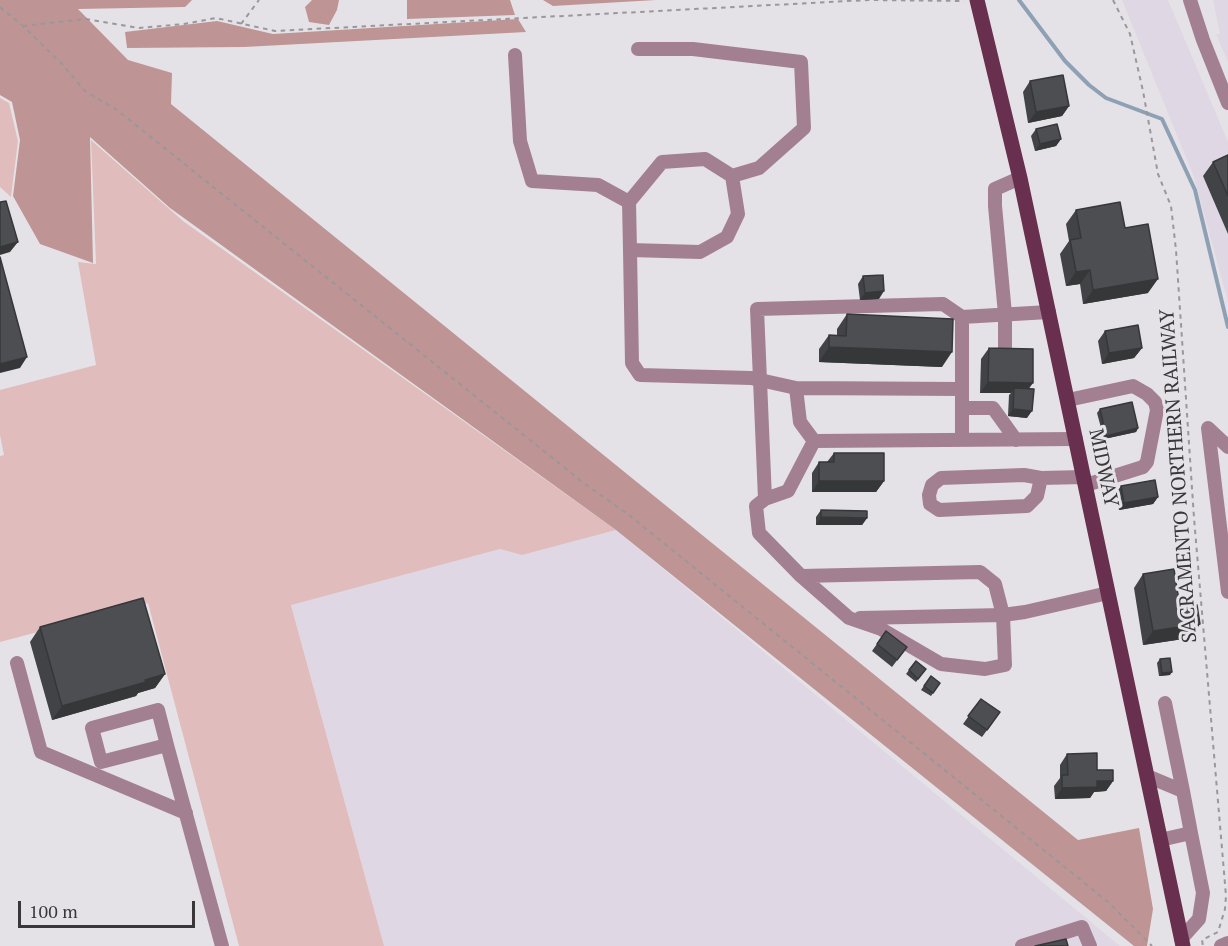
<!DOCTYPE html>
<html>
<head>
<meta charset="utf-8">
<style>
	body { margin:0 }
	#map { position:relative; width:1228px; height:946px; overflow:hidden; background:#e5e2e7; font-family:"PT Serif",serif }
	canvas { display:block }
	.scale { position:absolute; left:18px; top:901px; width:177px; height:27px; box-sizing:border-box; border:3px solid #393739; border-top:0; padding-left:8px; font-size:18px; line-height:21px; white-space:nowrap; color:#393739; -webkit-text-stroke:4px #e5e2e7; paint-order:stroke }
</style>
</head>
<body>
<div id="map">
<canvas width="1228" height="946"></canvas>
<div class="scale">100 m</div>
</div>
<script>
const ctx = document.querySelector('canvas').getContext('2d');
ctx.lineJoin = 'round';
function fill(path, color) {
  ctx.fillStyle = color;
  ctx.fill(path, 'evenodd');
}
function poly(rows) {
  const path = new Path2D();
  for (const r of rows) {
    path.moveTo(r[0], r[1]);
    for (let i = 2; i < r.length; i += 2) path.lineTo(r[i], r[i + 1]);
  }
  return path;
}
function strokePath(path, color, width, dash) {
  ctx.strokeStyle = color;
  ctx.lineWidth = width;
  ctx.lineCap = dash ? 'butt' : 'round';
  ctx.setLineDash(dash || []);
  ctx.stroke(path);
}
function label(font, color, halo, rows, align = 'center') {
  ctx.font = font + ' "PT Serif",serif';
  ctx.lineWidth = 6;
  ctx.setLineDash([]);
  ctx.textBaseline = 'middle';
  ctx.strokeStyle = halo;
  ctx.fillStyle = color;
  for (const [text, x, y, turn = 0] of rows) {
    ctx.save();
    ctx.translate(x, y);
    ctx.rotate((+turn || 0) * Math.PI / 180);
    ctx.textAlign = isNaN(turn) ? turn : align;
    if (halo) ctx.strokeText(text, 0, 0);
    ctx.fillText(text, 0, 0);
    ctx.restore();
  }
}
const built = poly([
	[1122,0,1168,0,1228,142,1228,302,1194,177],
	[1213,0,1228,0,1228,62,1216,34,1220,34],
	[616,530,1120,946,384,946,291,604,500,549,522,555]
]);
const green = poly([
	[0,98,9,103,18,141,11,197,0,187],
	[91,140,183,221,616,530,522,555,500,549,291,605,384,946,239,946,148,603,0,642,0,456,4,455,0,435,0,390,96,365,78,262,96,264]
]);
const forest = poly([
	[0,0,192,0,185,7,78,9,128,60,172,73,171,104,1078,840,1139,828,1153,909,1147,946,1134,946,616,530,170,208,90,137,93,263,40,244,13,196,20,140,12,102,0,95],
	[312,0,339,0,337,10,329,25,309,22,305,7],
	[407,0,510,0,515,15,407,19],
	[543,0,656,0,553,6],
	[518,19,526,32,244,47,127,48,125,32,217,21,273,34]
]);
const stream = poly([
	[1019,0,1065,61,1089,85,1106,98,1162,119,1195,190,1228,327]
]);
const path = poly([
	[1113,0,1130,34,1143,91,1158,174,1171,206,1176,250,1194,518,1226,896,1225,909,1218,932,1202,940,1203,946],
	[0,7,23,26,62,64,85,91,117,110,585,484,629,515,1108,902,1152,946],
	[241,24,259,0],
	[23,26,86,19,139,28,184,24,216,18,275,31,868,0,964,1]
]);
const minor = poly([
	[1190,0,1203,40,1228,103],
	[638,49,693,49,801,62,804,128,759,168,732,176],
	[515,55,520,141,532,181,598,185,629,202],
	[630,250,700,252,727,237,738,214,732,176,705,159,662,162,629,202,630,250,632,363,640,375,751,378,796,388,962,389],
	[962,317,962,440],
	[1005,347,1005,314,995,206,995,189,1020,178],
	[796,388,800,422,814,441],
	[1068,400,1133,386,1147,394,1155,402,1157,410,1147,462,1143,467,1086,485],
	[962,408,993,408,1016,440],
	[814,441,1076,439],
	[1228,447,1208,428,1228,592],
	[1041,478,1037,496,1027,506,939,510,930,504,929,495,932,485,941,478,1024,475,1041,478,1084,477],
	[765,499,757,309,943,304,962,317,1049,312],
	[801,576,849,618,881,629,941,664,985,669,1005,665,1003,615,995,584,980,572,801,576,759,533,756,506,765,499,788,491,814,441],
	[860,618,1003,615,1025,612,1108,593],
	[17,663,41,752,186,813],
	[1165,703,1183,791],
	[158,710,167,745,101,762,92,728,158,710],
	[167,745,222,946],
	[1147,776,1183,791,1191,833],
	[1160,840,1191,833,1203,893,1199,919,1181,939],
	[1022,946,1082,927,1090,946],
	[1221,946,1228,943]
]);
const major = poly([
	[977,0,1020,178,1183,946]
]);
const wall = poly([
	[1030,81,1069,106,1062,116,1028,123,1023,92],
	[1036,129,1061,139,1056,146,1035,151,1031,136],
	[1228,155,1228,234,1203,176,1213,162],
	[1076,210,1125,228,1148,293,1083,304,1080,284,1066,286,1060,254,1069,241,1066,224],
	[863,276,879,299,860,300,858,284],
	[847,314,942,367,819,362,819,349,829,335,837,335,837,329],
	[1105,331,1142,348,1134,358,1102,364,1098,341],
	[989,348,1028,389,1027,418,1008,416,1009,395,1011,393,980,393,981,359],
	[1100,409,1138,428,1136,432,1104,439,1097,413],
	[834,453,884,481,876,492,812,492,812,473,819,462,827,462],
	[1121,486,1158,497,1153,504,1119,510,1116,493],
	[821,510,867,518,862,525,816,525,816,517],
	[1143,574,1180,607,1200,624,1190,638,1143,645,1134,588],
	[40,627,165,674,155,688,138,693,136,696,52,720,30,642],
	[886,631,907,647,892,667,872,651],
	[1160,659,1170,675,1159,676,1157,663],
	[916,661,926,669,916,682,906,674],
	[931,676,940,683,931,696,921,690],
	[981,699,1000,712,982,737,963,724],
	[1067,754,1097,770,1113,781,1106,791,1094,792,1090,798,1055,799,1054,786,1060,778,1060,765]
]);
const shadedWall = poly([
	[1069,106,1062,116,1028,123,1036,112],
	[1061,139,1056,146,1035,151,1040,144],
	[18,242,10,252,0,255,0,247],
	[1090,270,1080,284,1066,286,1076,272],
	[1158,279,1148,293,1083,304,1093,290],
	[884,291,879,299,860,300,865,293],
	[829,347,952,352,942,367,819,362],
	[1142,348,1134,358,1102,364,1109,353],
	[27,357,20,368,0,373,0,364],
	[988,382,1033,383,1025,394,1014,388,1011,393,980,393],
	[1013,409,1032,411,1027,418,1008,416],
	[1138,428,1136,432,1104,439,1106,436],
	[819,481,884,481,876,492,812,492],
	[1158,497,1153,504,1119,510,1124,503],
	[821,517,867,518,862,525,816,525],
	[1200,624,1190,638,1143,645,1153,631],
	[1172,672,1170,675,1159,676,1162,673],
	[165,674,155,688,138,693,136,696,52,720,62,706],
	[1097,781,1113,781,1106,791,1094,792,1090,798,1055,799,1062,788]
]);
const building = poly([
	[1063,75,1069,106,1036,112,1030,81,1063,75],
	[1057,124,1061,139,1040,144,1036,129,1057,124],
	[1228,155,1228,196,1213,162,1228,155],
	[6,201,18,242,0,247,0,202,6,201],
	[1120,202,1125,228,1148,224,1158,279,1093,290,1090,270,1076,272,1070,240,1081,238,1076,210,1120,202],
	[0,257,27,357,0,364,0,257],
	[883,275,884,291,865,293,863,276,883,275],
	[847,314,953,319,952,352,829,347,829,335,846,336,847,314],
	[1138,325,1142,348,1109,353,1105,331,1138,325],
	[989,348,1033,349,1033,383,988,382,989,348],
	[1014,388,1034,389,1032,411,1013,409,1014,388],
	[1132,402,1138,428,1106,436,1100,409,1132,402],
	[834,453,884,453,884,481,819,481,819,462,834,462,834,453],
	[1155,480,1158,497,1124,503,1121,486,1155,480],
	[821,510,867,511,867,518,821,517,821,510],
	[1174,569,1180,607,1197,605,1200,624,1153,631,1143,574,1174,569],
	[143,598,165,674,145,680,146,682,62,706,40,627,143,598],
	[886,631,907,647,897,660,877,644,886,631],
	[1170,658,1172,672,1162,673,1160,659,1170,658],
	[916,661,926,669,918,679,909,670,916,661],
	[931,676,940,683,933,693,924,686,931,676],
	[981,699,1000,712,987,730,968,716,981,699],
	[1097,753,1097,770,1113,770,1113,781,1097,781,1097,787,1062,788,1062,775,1068,775,1067,754,1097,753],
	[1066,939,1068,946,1035,946,1066,939]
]);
const streetNames = [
	["MIDWAY",1103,468,78],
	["SACRAMENTO NORTHERN RAILWAY",1179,476,-94]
];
fill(built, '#dfd7e3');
fill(green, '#e0bdbc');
fill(forest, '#be9594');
strokePath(stream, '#8da0b4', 4);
strokePath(path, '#9a979b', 2, [4.5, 4.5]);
strokePath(minor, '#a38091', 14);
strokePath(major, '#682f4f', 15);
fill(wall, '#424347');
fill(shadedWall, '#363739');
fill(building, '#4d4e52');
strokePath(building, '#363739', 1.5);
label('20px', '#393739', '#e5e2e7', streetNames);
</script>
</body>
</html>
